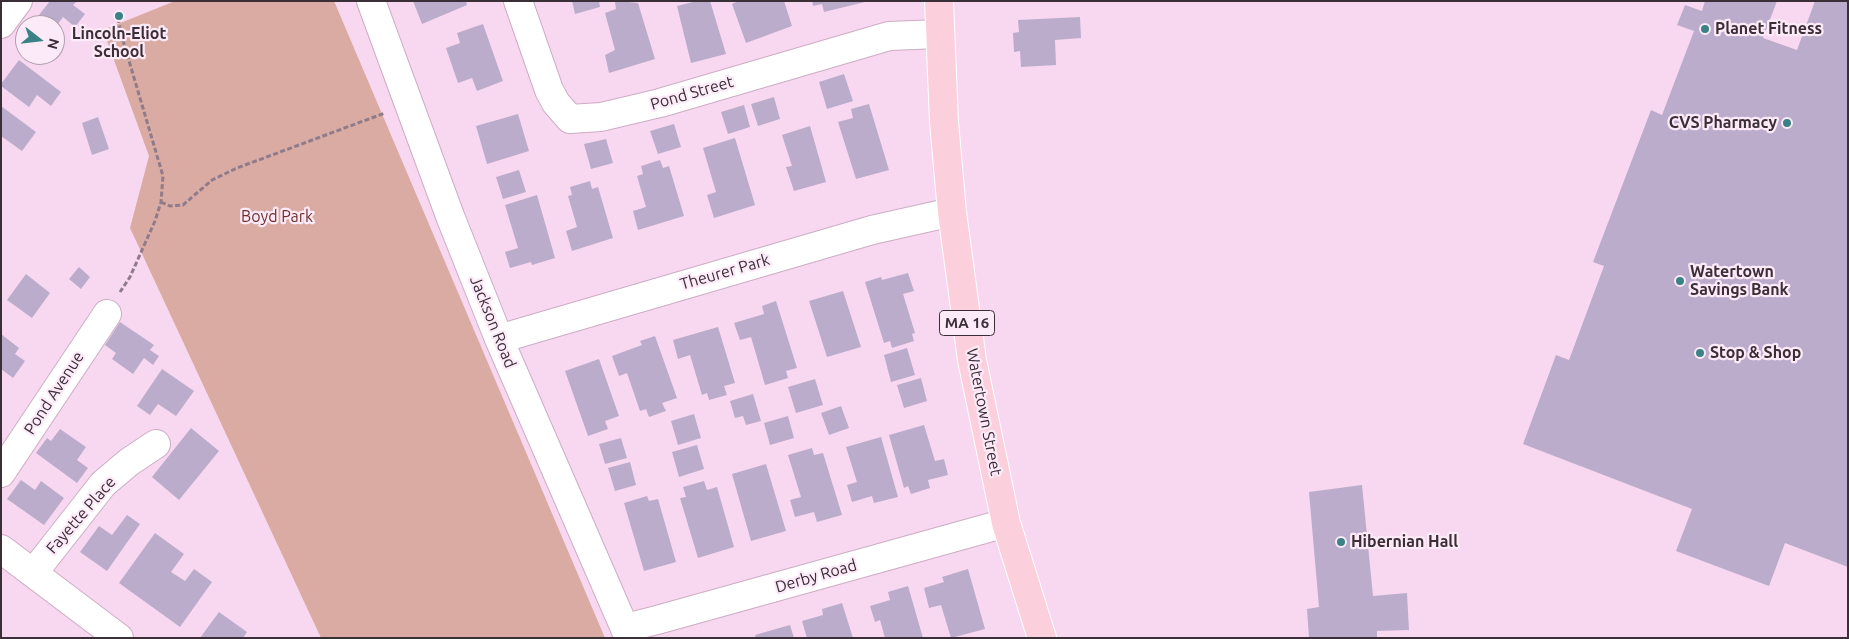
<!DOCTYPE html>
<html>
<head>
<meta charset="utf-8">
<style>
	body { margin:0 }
	#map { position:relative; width:1849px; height:639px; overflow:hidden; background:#f8d8f0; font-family:Ubuntu,sans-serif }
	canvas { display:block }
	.frame { position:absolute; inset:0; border:2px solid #3a2e37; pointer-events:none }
	.north { position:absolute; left:15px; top:15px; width:50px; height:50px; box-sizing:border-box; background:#fdeaf8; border:1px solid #af9fab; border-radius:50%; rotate:106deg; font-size:14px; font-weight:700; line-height:20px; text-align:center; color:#3a2e37 }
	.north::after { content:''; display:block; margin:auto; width:18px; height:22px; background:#3a8285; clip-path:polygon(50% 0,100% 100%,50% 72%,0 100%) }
</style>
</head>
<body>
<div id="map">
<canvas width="1849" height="639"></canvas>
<div class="frame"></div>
<div class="north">N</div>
</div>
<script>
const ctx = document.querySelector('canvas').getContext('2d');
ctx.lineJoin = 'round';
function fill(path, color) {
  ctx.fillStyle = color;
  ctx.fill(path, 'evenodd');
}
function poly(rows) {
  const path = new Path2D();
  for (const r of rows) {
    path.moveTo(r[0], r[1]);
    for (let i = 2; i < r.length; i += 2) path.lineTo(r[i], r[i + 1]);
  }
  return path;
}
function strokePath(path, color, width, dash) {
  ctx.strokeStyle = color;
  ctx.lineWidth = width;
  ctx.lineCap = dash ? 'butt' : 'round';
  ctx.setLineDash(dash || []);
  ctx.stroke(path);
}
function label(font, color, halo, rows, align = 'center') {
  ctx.font = font + ' Ubuntu,sans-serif';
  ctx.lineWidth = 4.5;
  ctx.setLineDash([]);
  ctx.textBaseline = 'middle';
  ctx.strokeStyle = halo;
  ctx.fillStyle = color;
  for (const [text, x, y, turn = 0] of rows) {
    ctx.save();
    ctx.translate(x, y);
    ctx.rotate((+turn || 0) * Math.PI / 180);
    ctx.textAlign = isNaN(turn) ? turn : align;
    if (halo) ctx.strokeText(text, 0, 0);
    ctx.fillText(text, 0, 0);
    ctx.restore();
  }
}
const green = poly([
	[175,1,334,1,605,638,321,638,130,228,149,156,103,30]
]);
const building = poly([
	[50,1,77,1,73,5,85,14,75,27,63,17,55,28,55,25,52,25,39,15],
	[413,1,466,1,467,5,422,24],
	[572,1,599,1,600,7,575,14],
	[618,1,638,3,655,59,609,73,605,55,615,50,605,13,616,9,615,2],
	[697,1,710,1,726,54,691,63,677,6],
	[738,1,784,1,792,26,746,43,732,4],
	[812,1,865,1,865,2,824,12,822,4,813,6],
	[1705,1,1777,1,1763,38,1797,50,1815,1,1848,1,1848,567,1785,543,1769,586,1676,551,1692,509,1523,444,1556,355,1569,360,1604,266,1593,262,1651,110,1662,115,1694,31,1677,25,1685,5,1702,11],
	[1080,17,1081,38,1055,40,1056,65,1021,67,1020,51,1014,52,1013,33,1019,32,1018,20],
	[483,24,503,81,477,91,472,78,458,83,446,48,460,43,457,33],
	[19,60,61,92,51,106,37,95,29,107,1,86,1,84],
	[844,74,853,101,827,109,819,82],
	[774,97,780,119,758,126,751,104],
	[869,104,889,170,856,179,838,122,853,118,851,109],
	[744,105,750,127,728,134,721,112],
	[1,106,36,132,22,151,1,136],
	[518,114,529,151,487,164,476,126],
	[98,117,109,149,92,155,82,123],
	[674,124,681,147,658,154,650,131],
	[810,126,826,182,794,191,786,167,792,166,782,135],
	[735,138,755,205,714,218,707,195,716,192,703,148],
	[606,139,613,163,591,169,584,144],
	[660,160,663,168,669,166,684,216,638,230,633,211,646,207,637,176,643,174,641,166],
	[519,170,526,192,503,199,496,177],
	[590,181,592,189,598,187,613,238,572,251,566,231,577,227,568,196,572,195,570,187],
	[537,195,555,258,532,265,531,262,510,268,505,252,518,248,505,205],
	[79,267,90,277,81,289,69,279],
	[908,273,914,291,903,294,915,333,912,334,914,341,892,348,890,341,884,343,865,282,881,277,882,280],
	[26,274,50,293,32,318,7,300],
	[843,291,861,347,827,357,809,301],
	[776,301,797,368,786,371,788,378,765,385,751,337,740,340,734,323,764,314,762,306],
	[120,322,154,345,150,350,159,356,153,365,144,358,133,374,112,359,116,353,105,345],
	[718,327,735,383,724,386,727,395,709,400,707,393,702,395,690,355,678,359,673,340],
	[1,334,19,348,15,354,25,361,13,378,1,369],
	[655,336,677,398,662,403,666,411,649,417,646,409,640,411,627,373,619,376,612,356,642,345,640,341],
	[907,348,915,375,891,382,884,355],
	[599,359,619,416,605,421,608,429,588,436,565,371],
	[162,369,194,391,176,416,158,404,150,415,137,406],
	[921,378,927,401,904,408,897,385],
	[815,379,823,405,796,413,788,387],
	[753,394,761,421,746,425,743,416,735,418,730,401],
	[841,406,849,428,829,435,821,413],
	[694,414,701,438,678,445,671,421],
	[788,416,794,438,770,445,764,423],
	[924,425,935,461,944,459,948,475,928,480,930,488,911,494,908,486,904,488,889,435],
	[191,428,219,451,179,500,152,477],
	[60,429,86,447,77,460,88,468,77,483,36,453,47,438,51,441],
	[881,437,898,497,874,503,872,496,852,502,847,485,857,482,846,447],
	[621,438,627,458,605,464,599,444],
	[697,445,704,469,679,477,672,452],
	[812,448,814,455,823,453,842,515,817,522,814,512,795,517,790,500,801,497,788,455],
	[630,462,636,485,615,491,608,468],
	[766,464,786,531,751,541,732,474],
	[21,480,35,490,41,481,64,498,44,525,7,499],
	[704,481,707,490,717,487,734,547,698,558,680,498,686,497,683,487],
	[1362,485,1373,596,1407,593,1409,630,1377,631,1377,637,1366,638,1309,638,1307,609,1319,607,1309,492],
	[647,496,649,501,658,499,676,562,644,571,624,503],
	[127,515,140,524,107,571,80,552,99,526,112,535],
	[155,533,184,554,171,572,185,581,194,569,212,582,180,627,119,583],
	[968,569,985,629,951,638,941,605,929,608,924,588,944,582,942,577],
	[908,586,923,638,885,638,880,620,875,622,870,606,890,600,888,592],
	[842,603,853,638,807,638,802,621,823,615,822,609],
	[219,612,247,632,243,638,200,638],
	[790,625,794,638,756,638,755,635]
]);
const path = poly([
	[118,18,122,37,163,176,161,202,155,221,130,277,120,292],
	[161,202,170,206,183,205,212,180,237,168,385,113]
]);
const minor = poly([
	[371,1,450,216,499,339,629,638],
	[518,1,549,90,556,103,570,119,601,117,660,103,889,36,939,34],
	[1,24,18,1],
	[499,339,872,230,952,212],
	[1,473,107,314],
	[1,549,119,638],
	[34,572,103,484,129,462,156,444],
	[625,628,657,620,1006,523]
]);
const major = poly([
	[939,1,944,122,952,212,972,360,1006,523,1042,638]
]);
const markers = [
	[119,16,5,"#3a8285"],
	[1705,29,5,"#3a8285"],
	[1787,123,5,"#3a8285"],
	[1680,281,5,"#3a8285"],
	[1700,353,5,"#3a8285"],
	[1341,542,5,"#3a8285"]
];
const shields = [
	[967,323,55]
];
const shieldNames = [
	["MA 16",967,323]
];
const poiNames = [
	["Planet Fitness",1715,29],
	["Lincoln-Eliot",119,34,"center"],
	["School",119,52,"center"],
	["CVS Pharmacy",1777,123,"right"],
	["Watertown",1690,272],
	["Savings Bank",1690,290],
	["Stop & Shop",1710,353],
	["Hibernian Hall",1351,542]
];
const streetNames = [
	["Pond Street",692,93,-16],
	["Theurer Park",725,272,-16],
	["Jackson Road",493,322,68],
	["Pond Avenue",54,393,-57],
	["Watertown Street",984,412,79],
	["Fayette Place",81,515,-49],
	["Derby Road",816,576,-16]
];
const parkNames = [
	["Boyd Park",277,217]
];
fill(green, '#daaba3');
fill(building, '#bbaccb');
strokePath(minor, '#ccadc4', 30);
strokePath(major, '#fff', 30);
strokePath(path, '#907b8b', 3, [5, 2.5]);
strokePath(minor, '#fff', 28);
strokePath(major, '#fbd0dc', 28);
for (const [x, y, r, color] of markers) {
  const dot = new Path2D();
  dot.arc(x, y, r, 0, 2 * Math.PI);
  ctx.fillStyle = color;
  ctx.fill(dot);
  strokePath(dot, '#fdeaf8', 2);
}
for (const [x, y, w] of shields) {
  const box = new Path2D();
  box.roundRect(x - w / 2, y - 12.5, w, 25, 4);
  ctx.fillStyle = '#fdeaf8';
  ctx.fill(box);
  strokePath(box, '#3a2e37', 1);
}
label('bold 15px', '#3a2e37', null, shieldNames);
label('bold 16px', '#3a2e37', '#fdeaf8', poiNames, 'left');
label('16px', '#3a2e37', '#fdeaf8', streetNames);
label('16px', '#6d2f28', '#fdeaf8', parkNames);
</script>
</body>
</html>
